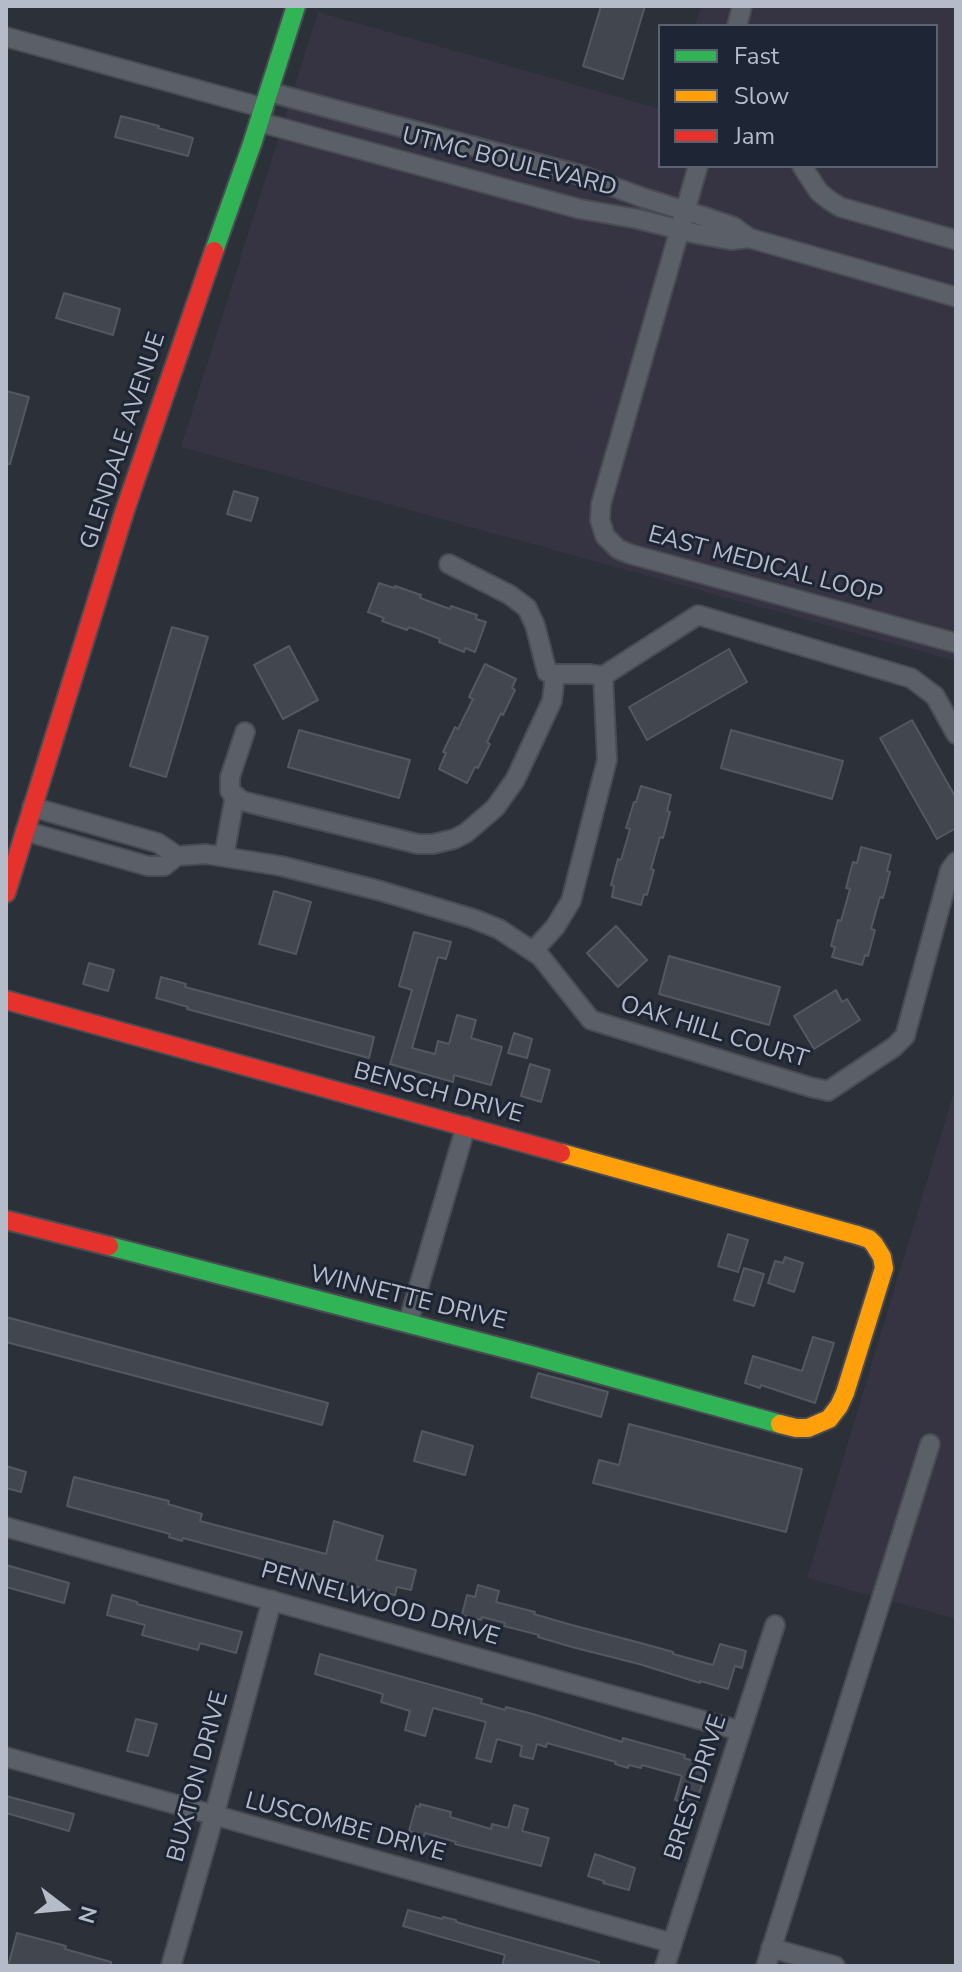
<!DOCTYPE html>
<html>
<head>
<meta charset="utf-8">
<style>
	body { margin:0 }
	#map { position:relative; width:962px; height:1972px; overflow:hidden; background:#2b3039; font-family:"Nunito Sans",sans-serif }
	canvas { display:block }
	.frame { position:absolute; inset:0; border:8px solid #b5bbc9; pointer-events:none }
	.legend { position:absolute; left:658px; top:24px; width:280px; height:144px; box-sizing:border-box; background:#1e2534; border:2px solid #5a6170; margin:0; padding:10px 14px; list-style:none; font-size:24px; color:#b5bbc9 }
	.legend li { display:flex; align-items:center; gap:16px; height:40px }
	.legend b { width:40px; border:2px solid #5a6170 }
	.north { position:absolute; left:24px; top:1868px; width:80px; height:80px; -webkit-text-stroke:6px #1e2534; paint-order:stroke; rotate:106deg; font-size:22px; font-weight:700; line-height:32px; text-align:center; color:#b5bbc9 }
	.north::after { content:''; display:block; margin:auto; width:28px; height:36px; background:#b5bbc9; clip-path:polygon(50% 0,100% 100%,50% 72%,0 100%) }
</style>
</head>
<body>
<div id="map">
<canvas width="962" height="1972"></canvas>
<div class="frame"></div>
<ul class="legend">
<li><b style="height:10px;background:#30b455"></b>Fast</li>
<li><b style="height:10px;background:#ff9f0a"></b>Slow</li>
<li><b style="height:10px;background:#e5322d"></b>Jam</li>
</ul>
<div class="north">N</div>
</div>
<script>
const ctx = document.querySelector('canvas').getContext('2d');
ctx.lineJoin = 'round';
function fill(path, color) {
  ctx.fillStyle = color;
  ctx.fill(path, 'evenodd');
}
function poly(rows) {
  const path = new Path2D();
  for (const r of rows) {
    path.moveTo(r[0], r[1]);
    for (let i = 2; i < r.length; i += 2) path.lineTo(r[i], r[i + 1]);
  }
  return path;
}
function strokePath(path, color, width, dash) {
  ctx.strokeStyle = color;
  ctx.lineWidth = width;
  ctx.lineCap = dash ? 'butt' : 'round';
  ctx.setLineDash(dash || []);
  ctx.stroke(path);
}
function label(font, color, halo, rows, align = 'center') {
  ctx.font = font + ' "Nunito Sans",sans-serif';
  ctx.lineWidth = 6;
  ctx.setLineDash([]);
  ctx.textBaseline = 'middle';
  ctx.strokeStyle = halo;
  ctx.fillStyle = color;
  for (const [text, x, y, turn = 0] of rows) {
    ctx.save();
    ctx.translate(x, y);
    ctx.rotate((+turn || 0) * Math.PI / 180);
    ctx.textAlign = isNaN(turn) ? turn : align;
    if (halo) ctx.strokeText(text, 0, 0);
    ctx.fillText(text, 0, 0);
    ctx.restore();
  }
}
const medical = poly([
	[701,6,956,6,956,661,181,447,318,12,660,109,660,166,936,166,936,26,695,26],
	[956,1085,956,1619,807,1578]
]);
const building = poly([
	[601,6,645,6,623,79,583,66,601,6],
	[121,116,159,126,158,128,193,138,188,156,115,137,121,116],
	[64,293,120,309,113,335,56,318,64,293],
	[6,391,29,397,10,464,6,464,6,391],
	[234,491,258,498,251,521,227,514,234,491],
	[379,583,394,588,395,586,421,595,420,598,450,609,451,606,477,615,476,619,486,622,475,652,465,648,464,652,439,642,440,639,409,627,407,630,382,621,384,618,368,612,379,583],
	[172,627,208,637,166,777,130,766,172,627],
	[289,646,318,700,283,719,254,665,289,646],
	[729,649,747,682,647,740,629,707,729,649],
	[485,664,516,679,512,688,515,690,503,715,501,713,487,742,490,744,478,768,475,767,467,783,439,769,446,753,443,752,455,727,458,729,473,699,469,697,485,664],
	[912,720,956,798,956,828,937,839,880,738,912,720],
	[299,730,410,760,399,798,288,767,299,730],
	[731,730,843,761,832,799,721,768,731,730],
	[641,786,671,795,667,811,670,812,663,838,660,837,651,869,654,870,647,895,644,894,641,905,612,897,614,886,611,885,618,859,621,860,630,829,626,828,634,802,636,802,641,786],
	[861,847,891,855,887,871,890,872,883,898,880,897,871,929,875,930,868,956,865,955,862,965,832,957,835,947,831,946,838,920,841,921,850,889,846,888,853,862,857,863,861,847],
	[274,891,311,902,296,954,259,944,274,891],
	[616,926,647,960,618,987,587,953,616,926],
	[414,932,451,942,446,959,438,957,412,1048,435,1054,438,1041,449,1044,457,1015,476,1020,471,1038,502,1047,491,1085,454,1075,453,1082,390,1064,412,990,399,986,414,932],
	[669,956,780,987,769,1025,659,994,669,956],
	[89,963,114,970,108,991,83,984,89,963],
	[161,977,186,984,185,987,374,1037,369,1058,187,1009,188,1007,156,998,161,977],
	[836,990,842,1002,847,999,860,1020,814,1049,794,1016,836,990],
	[514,1033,532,1039,527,1058,508,1053,514,1033],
	[530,1064,550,1070,541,1102,521,1096,530,1064],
	[728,1234,748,1240,738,1272,718,1266,728,1234],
	[785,1257,803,1263,794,1292,768,1283,775,1261,783,1263,785,1257],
	[744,1268,764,1274,754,1306,734,1300,744,1268],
	[6,1317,328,1403,322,1425,6,1342,6,1317],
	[813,1337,834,1343,815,1403,761,1385,760,1388,745,1383,753,1356,802,1371,813,1337],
	[538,1373,608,1392,601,1417,531,1397,538,1373],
	[629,1424,802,1469,786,1532,593,1483,599,1460,619,1465,629,1424],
	[422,1431,473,1446,465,1475,414,1461,422,1431],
	[6,1466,26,1472,21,1492,6,1488,6,1466],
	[74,1477,169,1501,168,1504,202,1514,200,1521,326,1554,334,1521,383,1536,376,1560,416,1570,411,1590,397,1587,395,1595,365,1589,336,1581,336,1579,183,1538,182,1541,169,1537,170,1534,67,1506,74,1477],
	[6,1565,69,1583,64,1603,6,1587,6,1565],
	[478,1585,499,1591,496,1602,535,1612,534,1614,568,1624,637,1642,673,1652,673,1654,713,1665,720,1644,746,1651,742,1668,735,1666,728,1689,700,1681,700,1683,639,1664,572,1647,538,1637,539,1635,504,1626,505,1623,482,1617,481,1620,462,1615,467,1595,475,1597,478,1585],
	[112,1595,137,1602,137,1604,242,1632,236,1653,200,1643,198,1650,142,1635,145,1625,107,1615,112,1595],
	[320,1654,482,1699,481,1703,505,1710,506,1707,533,1714,622,1742,623,1738,685,1755,684,1758,707,1765,696,1806,675,1800,682,1776,642,1765,641,1768,629,1765,628,1768,615,1764,616,1762,547,1743,546,1747,537,1744,533,1759,520,1756,522,1746,497,1739,491,1762,476,1758,486,1722,433,1708,425,1736,405,1730,410,1711,381,1702,383,1694,315,1674,320,1654],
	[136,1719,157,1724,148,1756,127,1751,136,1719],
	[6,1796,74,1814,69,1831,6,1813,6,1796],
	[420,1804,451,1812,450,1817,491,1829,492,1824,508,1828,514,1805,528,1809,522,1831,549,1838,541,1866,455,1844,456,1842,425,1833,424,1836,409,1831,416,1806,420,1807,420,1804],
	[595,1854,635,1868,629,1890,603,1883,604,1881,588,1876,595,1854],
	[408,1910,442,1919,443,1917,456,1920,456,1922,498,1934,599,1962,598,1966,502,1966,505,1955,403,1926,408,1910],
	[17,1933,66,1946,65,1949,111,1962,111,1966,8,1966,17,1933]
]);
const street = poly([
	[737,26,742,6],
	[6,37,264,108],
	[269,92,581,175,644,198,702,216,734,227,749,238,956,297],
	[259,122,580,209,638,219,697,234,731,240,749,238],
	[698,166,601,504,600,520,605,536,618,549,630,554,956,643],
	[802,166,819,192,829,200,840,207,956,240],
	[449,564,510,595,527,608,535,625,547,672,555,674,590,674,603,676,607,760,571,901,555,927,533,951],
	[603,676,698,615,911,678,935,696,956,734],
	[245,732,230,777,230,791,242,801,418,844,433,844,454,839,466,833,495,808,515,780,552,701,555,674],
	[32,807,158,843,177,856],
	[25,831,148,866,164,866,177,856,206,854,281,866,381,891,474,919,499,929,540,956,591,1020,810,1087,828,1091,894,1047,905,1036,950,870,956,862],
	[224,856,235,795],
	[408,1323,466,1126],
	[6,1527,741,1731],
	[6,1757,672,1943],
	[771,1948,835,1966],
	[171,1966,214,1816,272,1600],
	[665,1966,775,1625],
	[766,1966,930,1444]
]);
const fast = poly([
	[214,251,252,144,296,6],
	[109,1246,534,1356,780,1424]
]);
const slow = poly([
	[561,1153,857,1235,869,1239,874,1244,882,1257,884,1268,845,1393,839,1406,829,1419,808,1428,796,1428,780,1424]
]);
const jam = poly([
	[6,893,125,510,214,251],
	[6,1000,561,1153],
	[6,1220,109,1246]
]);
const streetNames = [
	["UTMC BOULEVARD",509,163,14],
	["GLENDALE AVENUE",124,441,-72],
	["EAST MEDICAL LOOP",765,566,15],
	["OAK HILL COURT",714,1033,17],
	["BENSCH DRIVE",438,1094,15],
	["WINNETTE DRIVE",408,1299,14],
	["PENNELWOOD DRIVE",380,1605,16],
	["BUXTON DRIVE",199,1777,-75],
	["BREST DRIVE",697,1788,-72],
	["LUSCOMBE DRIVE",345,1828,15]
];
fill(medical, '#363442');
fill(building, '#42464e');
strokePath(building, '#535861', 2);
strokePath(street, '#494c53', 22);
strokePath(fast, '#494c53', 22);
strokePath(slow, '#494c53', 22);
strokePath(jam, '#494c53', 22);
strokePath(street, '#5b5f67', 18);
strokePath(fast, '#30b455', 18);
strokePath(slow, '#ff9f0a', 18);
strokePath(jam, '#e5322d', 18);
label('24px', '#b5bbc9', '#1e2534', streetNames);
</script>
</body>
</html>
